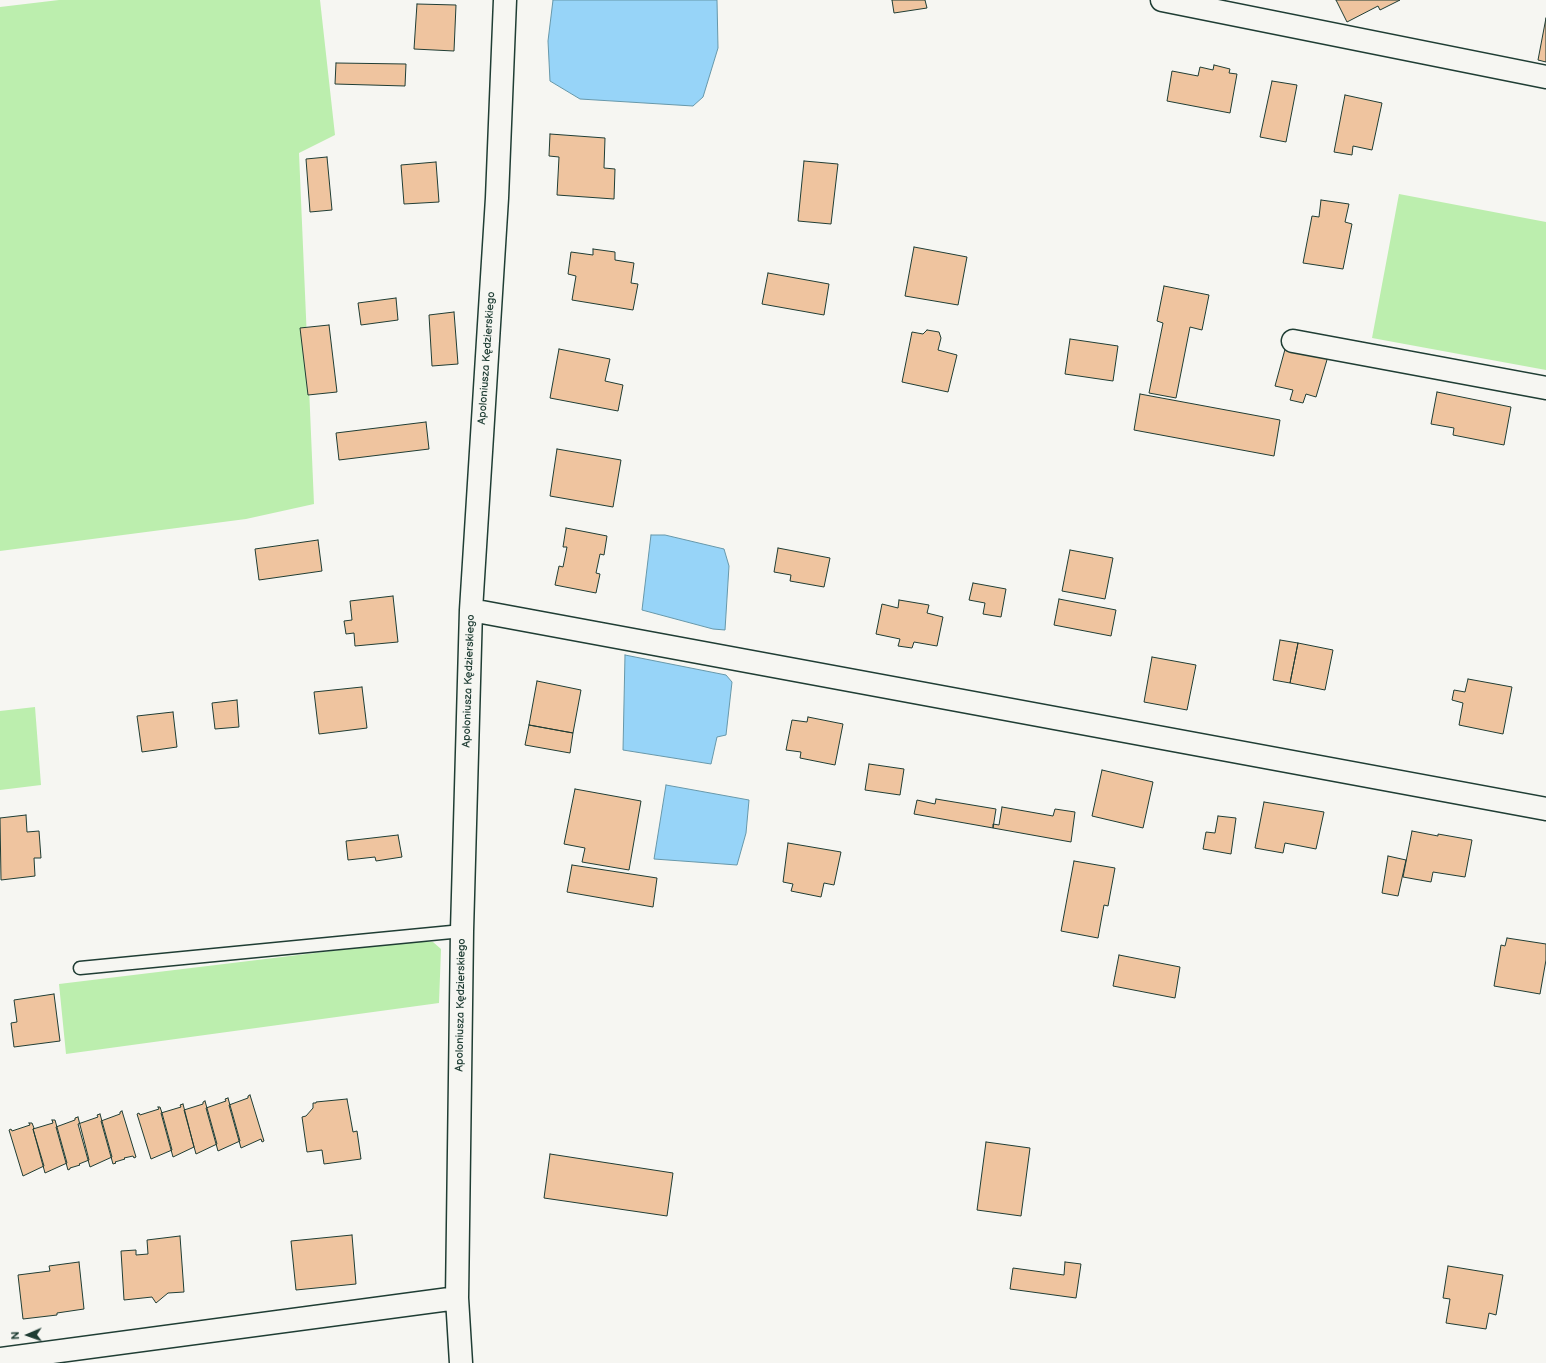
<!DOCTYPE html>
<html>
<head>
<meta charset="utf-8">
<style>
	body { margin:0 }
	#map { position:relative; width:1546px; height:1363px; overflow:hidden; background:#f6f6f2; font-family:"Balsamiq Sans",sans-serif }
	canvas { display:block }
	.north { position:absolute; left:8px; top:1315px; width:40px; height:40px; -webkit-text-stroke:3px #f6f6f2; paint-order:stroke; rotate:268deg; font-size:11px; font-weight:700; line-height:16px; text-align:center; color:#1f3d34 }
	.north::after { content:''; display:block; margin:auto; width:14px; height:18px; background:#1f3d34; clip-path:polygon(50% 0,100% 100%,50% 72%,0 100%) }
</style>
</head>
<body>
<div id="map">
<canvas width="1546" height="1363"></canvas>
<div class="north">N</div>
</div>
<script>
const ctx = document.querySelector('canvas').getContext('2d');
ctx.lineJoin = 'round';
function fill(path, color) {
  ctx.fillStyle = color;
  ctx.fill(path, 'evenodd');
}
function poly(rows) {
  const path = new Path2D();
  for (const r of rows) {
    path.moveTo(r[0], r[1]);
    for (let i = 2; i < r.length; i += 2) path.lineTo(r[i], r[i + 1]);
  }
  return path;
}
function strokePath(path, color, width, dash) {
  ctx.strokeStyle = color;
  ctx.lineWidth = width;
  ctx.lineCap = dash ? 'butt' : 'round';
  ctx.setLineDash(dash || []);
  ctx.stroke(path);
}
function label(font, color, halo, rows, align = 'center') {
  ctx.font = font + ' "Balsamiq Sans",sans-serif';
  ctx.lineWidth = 3;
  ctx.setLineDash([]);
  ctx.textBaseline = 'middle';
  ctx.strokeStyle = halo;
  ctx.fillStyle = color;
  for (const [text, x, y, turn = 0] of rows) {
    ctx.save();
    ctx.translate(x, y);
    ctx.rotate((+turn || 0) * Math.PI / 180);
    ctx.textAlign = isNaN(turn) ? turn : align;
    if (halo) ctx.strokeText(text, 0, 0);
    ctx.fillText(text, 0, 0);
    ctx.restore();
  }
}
const green = poly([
	[59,0,320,0,335,135,299,153,314,504,246,519,0,551,0,7],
	[1399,194,1546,222,1546,370,1372,338],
	[35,707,41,785,0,790,0,711],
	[414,941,433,942,441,949,439,1003,66,1054,59,984]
]);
const water = poly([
	[553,0,717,0,718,48,703,97,693,106,580,99,550,81,548,41,553,0],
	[651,535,665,535,724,549,729,566,725,630,713,629,642,610,651,535],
	[625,655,726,675,732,682,726,735,717,737,711,764,623,750,625,655],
	[666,785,749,800,746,833,737,865,654,859,666,785]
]);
const building = poly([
	[892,0,925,0,927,8,894,13,892,0],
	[1336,0,1400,0,1380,10,1378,6,1347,22,1336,0],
	[417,4,456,5,454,51,414,49,417,4],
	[1546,18,1546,62,1538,60,1546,18],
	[336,63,406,64,405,86,335,84,336,63],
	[1214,65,1230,69,1229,73,1237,74,1230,113,1167,101,1172,71,1198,76,1200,67,1213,70,1214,65],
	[1272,81,1297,85,1286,142,1260,137,1272,81],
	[1345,95,1382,103,1372,150,1353,146,1352,155,1334,152,1345,95],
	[550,134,605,138,604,168,615,169,614,199,557,195,559,157,549,156,550,134],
	[327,157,332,210,310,212,306,159,327,157],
	[804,161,838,164,831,224,798,221,804,161],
	[436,162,439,202,404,204,401,165,436,162],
	[1321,200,1349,204,1345,222,1352,224,1343,269,1303,263,1312,216,1319,217,1321,200],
	[914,247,967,257,958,305,905,296,914,247],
	[593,249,615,252,615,260,634,263,631,283,638,284,633,310,572,300,576,276,568,274,571,252,593,255,593,249],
	[768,273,829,284,824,315,762,304,768,273],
	[1164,286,1209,295,1202,330,1190,327,1176,398,1149,393,1163,323,1157,321,1164,286],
	[396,298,398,320,361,325,358,303,396,298],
	[454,312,458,364,432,366,429,315,454,312],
	[329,325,337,392,308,395,300,328,329,325],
	[927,330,939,332,941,338,938,350,957,355,948,392,902,382,912,332,923,334,927,330],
	[1070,339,1118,346,1113,381,1065,374,1070,339],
	[1287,342,1329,353,1316,397,1306,394,1303,403,1290,400,1293,390,1275,386,1287,342],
	[559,349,610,359,605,381,623,385,618,411,550,398,559,349],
	[1437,392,1511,407,1504,445,1453,435,1454,428,1431,424,1437,392],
	[1140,394,1280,420,1274,456,1134,430,1140,394],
	[426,422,429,449,339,460,336,433,426,422],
	[557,449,621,460,613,507,550,496,557,449],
	[566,528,607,536,604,555,600,554,596,573,600,574,596,593,555,585,559,566,563,567,567,547,563,547,566,528],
	[318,540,322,571,259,580,255,549,318,540],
	[778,548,830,558,824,587,790,581,791,575,774,572,778,548],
	[1070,550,1113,558,1105,599,1062,591,1070,550],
	[973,583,1006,589,1001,617,983,614,985,603,969,600,973,583],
	[393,596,398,642,355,646,354,633,346,634,344,621,352,620,350,601,393,596],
	[1059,599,1116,610,1111,636,1054,625,1059,599],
	[899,600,929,605,927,613,943,617,937,646,914,642,912,648,898,646,900,639,876,634,882,604,898,608,899,600],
	[1280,640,1298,643,1290,683,1273,680,1280,640],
	[1298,643,1333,650,1325,690,1290,683,1298,643],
	[1152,657,1196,665,1187,710,1144,702,1152,657],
	[1468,679,1512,687,1503,734,1459,725,1463,703,1452,700,1454,690,1465,692,1468,679],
	[537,681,581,690,573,733,529,725,537,681],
	[362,687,367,728,319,734,314,692,362,687],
	[237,700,239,727,215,729,212,703,237,700],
	[173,712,177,747,142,752,137,716,173,712],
	[808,717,843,724,835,765,800,758,801,752,786,750,792,720,807,722,808,717],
	[529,725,573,733,570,753,525,745,529,725],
	[869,764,904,769,900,795,865,790,869,764],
	[1102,770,1153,782,1143,828,1092,816,1102,770],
	[575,789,641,801,629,870,582,862,585,848,564,844,575,789],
	[936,799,996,809,993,828,914,814,917,800,935,804,936,799],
	[1264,802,1324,812,1316,849,1285,843,1283,853,1255,848,1264,802],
	[1002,807,1053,816,1055,809,1075,812,1071,842,993,828,993,824,999,825,1002,807],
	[26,815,27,832,39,831,41,858,34,858,35,876,1,880,0,818,26,815],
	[1218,816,1236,818,1231,854,1203,849,1206,832,1215,833,1218,816],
	[1412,831,1438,836,1438,834,1472,840,1465,877,1433,872,1431,882,1403,877,1412,831],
	[398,835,402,857,376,861,375,857,348,860,346,841,398,835],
	[788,843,841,852,834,885,824,883,821,897,791,891,793,884,783,882,788,843],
	[1388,856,1406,860,1398,896,1382,893,1388,856],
	[1074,861,1115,868,1108,906,1104,905,1098,938,1061,931,1074,861],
	[572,865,657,878,653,907,567,892,572,865],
	[1507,938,1546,944,1546,960,1540,994,1494,986,1501,945,1505,946,1507,938],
	[1119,955,1180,967,1175,998,1113,986,1119,955],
	[54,994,60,1041,14,1047,11,1023,17,1022,14,1000,54,994],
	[250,1095,264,1141,262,1142,261,1139,241,1148,229,1105,248,1098,248,1096,250,1095],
	[228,1098,240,1141,218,1151,206,1108,226,1101,225,1099,228,1098],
	[347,1099,353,1132,357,1131,361,1159,324,1164,322,1150,307,1152,302,1117,306,1116,313,1108,313,1103,316,1103,316,1102,347,1099],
	[205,1101,217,1144,196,1154,184,1110,203,1104,203,1102,205,1101],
	[183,1104,194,1147,173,1157,161,1113,181,1107,180,1105,183,1104],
	[158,1107,160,1107,162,1113,172,1150,151,1159,137,1114,139,1113,140,1115,159,1109,158,1107],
	[122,1111,136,1157,134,1158,133,1156,124,1158,125,1159,115,1162,116,1163,113,1164,101,1121,120,1114,120,1112,122,1111],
	[100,1114,112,1157,90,1167,78,1124,98,1117,97,1115,100,1114],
	[78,1117,89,1160,79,1164,80,1165,70,1168,70,1169,68,1170,56,1127,75,1120,75,1118,78,1117],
	[52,1120,55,1120,67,1163,45,1173,33,1129,53,1123,52,1120],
	[29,1123,32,1123,34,1128,33,1129,44,1166,23,1176,9,1130,11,1129,12,1131,30,1125,29,1123],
	[986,1142,1030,1148,1021,1216,977,1210,986,1142],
	[550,1154,673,1173,667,1216,544,1198,550,1154],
	[352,1235,356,1284,296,1290,291,1241,352,1235],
	[180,1236,184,1292,168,1293,156,1303,152,1297,124,1300,121,1251,136,1250,136,1255,148,1254,147,1240,180,1236],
	[79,1262,84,1309,57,1313,57,1315,23,1319,18,1275,50,1271,49,1266,79,1262],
	[1065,1262,1081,1264,1076,1298,1010,1289,1013,1268,1064,1275,1065,1262],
	[1448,1266,1503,1275,1496,1315,1489,1313,1486,1329,1446,1323,1450,1299,1443,1298,1448,1266]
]);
const service = poly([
	[80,968,462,931]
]);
const minor = poly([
	[1162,0,1546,77],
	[1293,341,1546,388],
	[471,610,1546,809],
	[0,1359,457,1298],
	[461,1363,457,1298,462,931,471,610,497,198,505,0]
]);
const streetNames = [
	["Apoloniusza Kędzierskiego",487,358,-86],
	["Apoloniusza Kędzierskiego",469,681,-88],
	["Apoloniusza Kędzierskiego",461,1005,-89]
];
fill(green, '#bceeae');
fill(water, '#97d4f8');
strokePath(water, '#6798aa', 1);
fill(building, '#efc49f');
strokePath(building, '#1f3d34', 1);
strokePath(service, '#1f3d34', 15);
strokePath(minor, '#1f3d34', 25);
strokePath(service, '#f6f6f2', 12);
strokePath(minor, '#f6f6f2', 22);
label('11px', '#1f3d34', '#f6f6f2', streetNames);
</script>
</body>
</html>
